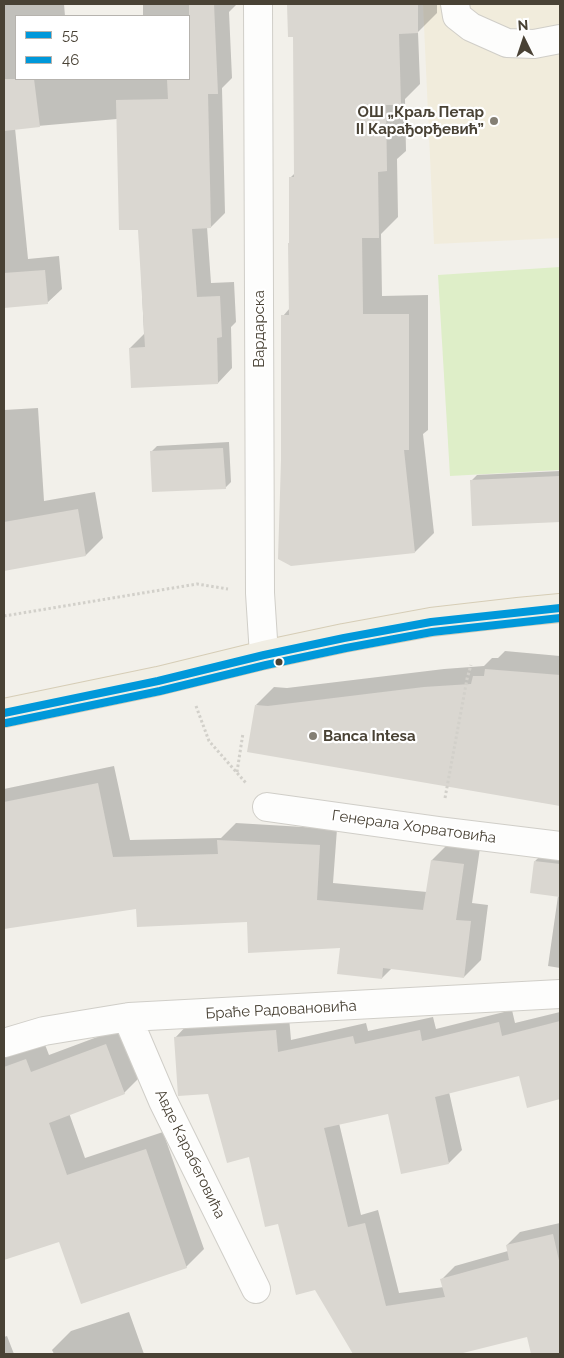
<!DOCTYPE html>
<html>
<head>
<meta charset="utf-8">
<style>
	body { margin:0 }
	#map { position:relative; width:564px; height:1358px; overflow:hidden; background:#f2f0ea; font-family:Raleway,sans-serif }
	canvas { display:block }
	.frame { position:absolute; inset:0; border:5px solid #494235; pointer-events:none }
	.legend { position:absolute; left:15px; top:15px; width:175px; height:65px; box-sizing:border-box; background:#fff; border:1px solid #b6b3ae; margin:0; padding:6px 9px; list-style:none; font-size:15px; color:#494235 }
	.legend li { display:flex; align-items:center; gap:10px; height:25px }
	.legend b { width:25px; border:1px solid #b6b3ae }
	.north { position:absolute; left:499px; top:15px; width:50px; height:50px; -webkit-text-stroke:4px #fff; paint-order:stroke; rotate:356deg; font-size:14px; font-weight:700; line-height:20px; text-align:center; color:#494235 }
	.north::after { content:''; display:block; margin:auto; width:18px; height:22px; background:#494235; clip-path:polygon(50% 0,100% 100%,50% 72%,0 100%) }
</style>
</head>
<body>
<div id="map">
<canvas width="564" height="1358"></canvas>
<div class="frame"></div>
<ul class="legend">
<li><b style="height:6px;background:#0098da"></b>55</li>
<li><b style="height:6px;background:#0098da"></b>46</li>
</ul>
<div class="north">N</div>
</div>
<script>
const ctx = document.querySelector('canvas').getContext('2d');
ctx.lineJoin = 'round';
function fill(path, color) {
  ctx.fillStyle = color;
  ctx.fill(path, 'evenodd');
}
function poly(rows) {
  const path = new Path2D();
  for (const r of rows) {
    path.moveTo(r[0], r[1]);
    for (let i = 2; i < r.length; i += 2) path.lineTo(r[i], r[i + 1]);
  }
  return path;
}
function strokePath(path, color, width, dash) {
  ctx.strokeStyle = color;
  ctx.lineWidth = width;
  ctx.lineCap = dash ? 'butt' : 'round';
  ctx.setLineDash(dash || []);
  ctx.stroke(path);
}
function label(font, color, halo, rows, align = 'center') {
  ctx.font = font + ' Raleway,sans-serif';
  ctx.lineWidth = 4.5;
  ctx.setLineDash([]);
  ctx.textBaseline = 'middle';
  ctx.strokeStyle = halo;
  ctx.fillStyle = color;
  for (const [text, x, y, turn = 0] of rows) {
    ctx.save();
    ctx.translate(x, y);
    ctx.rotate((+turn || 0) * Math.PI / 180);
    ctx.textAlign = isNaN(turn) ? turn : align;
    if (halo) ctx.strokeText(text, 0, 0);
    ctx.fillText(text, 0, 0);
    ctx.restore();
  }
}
const education = poly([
	[423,4,560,4,560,238,434,244]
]);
const green = poly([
	[560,267,560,470,450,476,438,275]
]);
const shadow = poly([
	[4,4,64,4,65,16,16,16,16,79,189,79,189,16,143,16,143,4,237,4,229,12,232,78,222,88,225,213,211,227,207,227,211,283,234,282,236,322,231,327,232,368,218,383,130,348,144,334,139,229,117,119,15,128,28,259,59,256,62,289,47,303,4,307],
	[288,4,437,4,437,13,418,32,420,84,405,99,406,151,397,159,398,217,381,234,382,296,428,295,428,430,423,434,434,533,415,552,283,460,283,316,290,308,290,178,295,173,294,36,289,36],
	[38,408,44,501,95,492,103,538,86,555,4,569,4,410],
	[229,442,231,482,225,488,152,451,157,446],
	[560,471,560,521,473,525,471,481,477,475],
	[505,651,560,656,560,805,534,801,256,705,274,687,287,688,444,669,484,666,492,658,498,658],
	[114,766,130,840,221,838,236,823,337,829,333,883,427,892,432,860,449,843,480,848,472,903,488,905,481,960,464,977,392,968,382,978,341,947,248,920,137,908,4,928,4,789],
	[554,843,560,844,560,968,548,966,558,896,535,861],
	[512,1010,515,1023,560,1012,560,1098,528,1106,520,1074,449,1092,462,1150,449,1163,389,1112,339,1123,361,1215,378,1210,399,1293,444,1287,442,1279,455,1266,508,1251,507,1245,520,1232,560,1223,560,1352,549,1354,532,1354,528,1335,455,1354,354,1354,279,1222,250,1156,175,1038,188,1024,289,1017,291,1040,366,1023,368,1031,433,1017,436,1029],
	[124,1027,142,1075,124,1093,69,1113,85,1158,163,1132,204,1249,186,1267,60,1240,4,1259,4,1056,44,1042,49,1055],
	[129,1312,144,1354,54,1354,52,1350,71,1331],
	[7,1336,14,1354,4,1354,4,1337]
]);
const building = poly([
	[189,4,214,4,218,94,208,94,211,228,192,229,197,297,220,296,222,337,217,338,218,384,131,388,129,348,145,347,138,230,119,230,116,100,168,99,167,79,189,79],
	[287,4,418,4,418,33,399,34,401,105,386,105,387,171,378,172,379,238,362,238,363,314,409,314,409,450,404,450,415,553,291,566,278,559,281,460,281,315,289,315,288,243,289,243,289,177,294,177,293,37,288,37],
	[4,79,34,79,40,127,4,131],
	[45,270,48,304,4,308,4,273],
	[223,448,226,489,152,492,150,451],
	[560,476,560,522,472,526,470,480],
	[78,509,86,556,4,571,4,522],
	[485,669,560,675,560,806,247,752,255,705,268,706,424,687,471,684,473,676,484,676],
	[98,783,113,857,218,854,217,840,320,845,317,900,423,910,431,860,464,864,456,920,471,921,464,978,383,968,382,979,337,974,340,948,248,953,247,922,137,927,136,909,4,929,4,802],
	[534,861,560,864,560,897,530,893],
	[560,1021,560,1099,527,1108,519,1076,435,1097,449,1164,401,1174,388,1114,324,1128,348,1227,365,1223,386,1306,445,1297,440,1279,509,1260,506,1245,553,1234,560,1265,560,1354,531,1354,527,1337,459,1354,353,1354,315,1290,296,1295,278,1224,265,1227,249,1157,227,1163,208,1094,178,1096,174,1037,276,1030,278,1052,353,1036,355,1044,420,1030,422,1041,499,1022,502,1036],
	[106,1044,125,1094,49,1123,67,1175,146,1149,187,1268,81,1304,59,1242,4,1260,4,1067,26,1059,31,1072]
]);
const path = poly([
	[4,616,197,584,228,589],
	[196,706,209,741,246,783],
	[237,772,243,733],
	[445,798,467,679,471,665]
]);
const minor = poly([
	[258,4,260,593,264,655],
	[455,4,457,16,471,27,507,43,534,44,560,39],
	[267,807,439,831,560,846],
	[129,1017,131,1026,163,1101,256,1289],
	[4,1043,44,1031,129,1017,560,994]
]);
const major = poly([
	[4,713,158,681,264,655,344,638,431,622,518,612,560,608]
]);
const bus1 = poly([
	[4,713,158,681,264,655,344,638,431,622,560,608]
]);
const bus2 = poly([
	[6,723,160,691,266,665,346,648,432,632,560,618]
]);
const markers = [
	[494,121,5,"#847f74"],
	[279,662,4.5,"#494235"],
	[313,736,5,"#847f74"]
];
const poiNames = [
	["ОШ „Краљ Петар",484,112],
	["II Карађорђевић”",484,129],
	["Banca Intesa",323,736,"left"]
];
const streetNames = [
	["Вардарска",259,329,-90],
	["Генерала Хорватовића",414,827,8],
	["Браће Радовановића",281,1010,-3],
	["Авде Карабеговића",190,1154,64]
];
fill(education, '#f1ecdc');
fill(green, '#deeec8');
fill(shadow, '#0003');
fill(building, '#dad7d1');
strokePath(minor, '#d0cec8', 30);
strokePath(major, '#d6cdb6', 30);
strokePath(path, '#d2d0ca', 3, [2.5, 2.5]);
strokePath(minor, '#fdfdfc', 28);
strokePath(major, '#f1eee4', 28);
strokePath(bus1, '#0098da', 8);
strokePath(bus2, '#0098da', 8);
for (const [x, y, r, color] of markers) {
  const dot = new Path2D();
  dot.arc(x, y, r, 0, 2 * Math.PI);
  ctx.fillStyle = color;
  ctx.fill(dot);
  strokePath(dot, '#fff', 2);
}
label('bold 15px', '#494235', '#fff', poiNames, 'right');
label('15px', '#494235', '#fff', streetNames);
</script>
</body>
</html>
